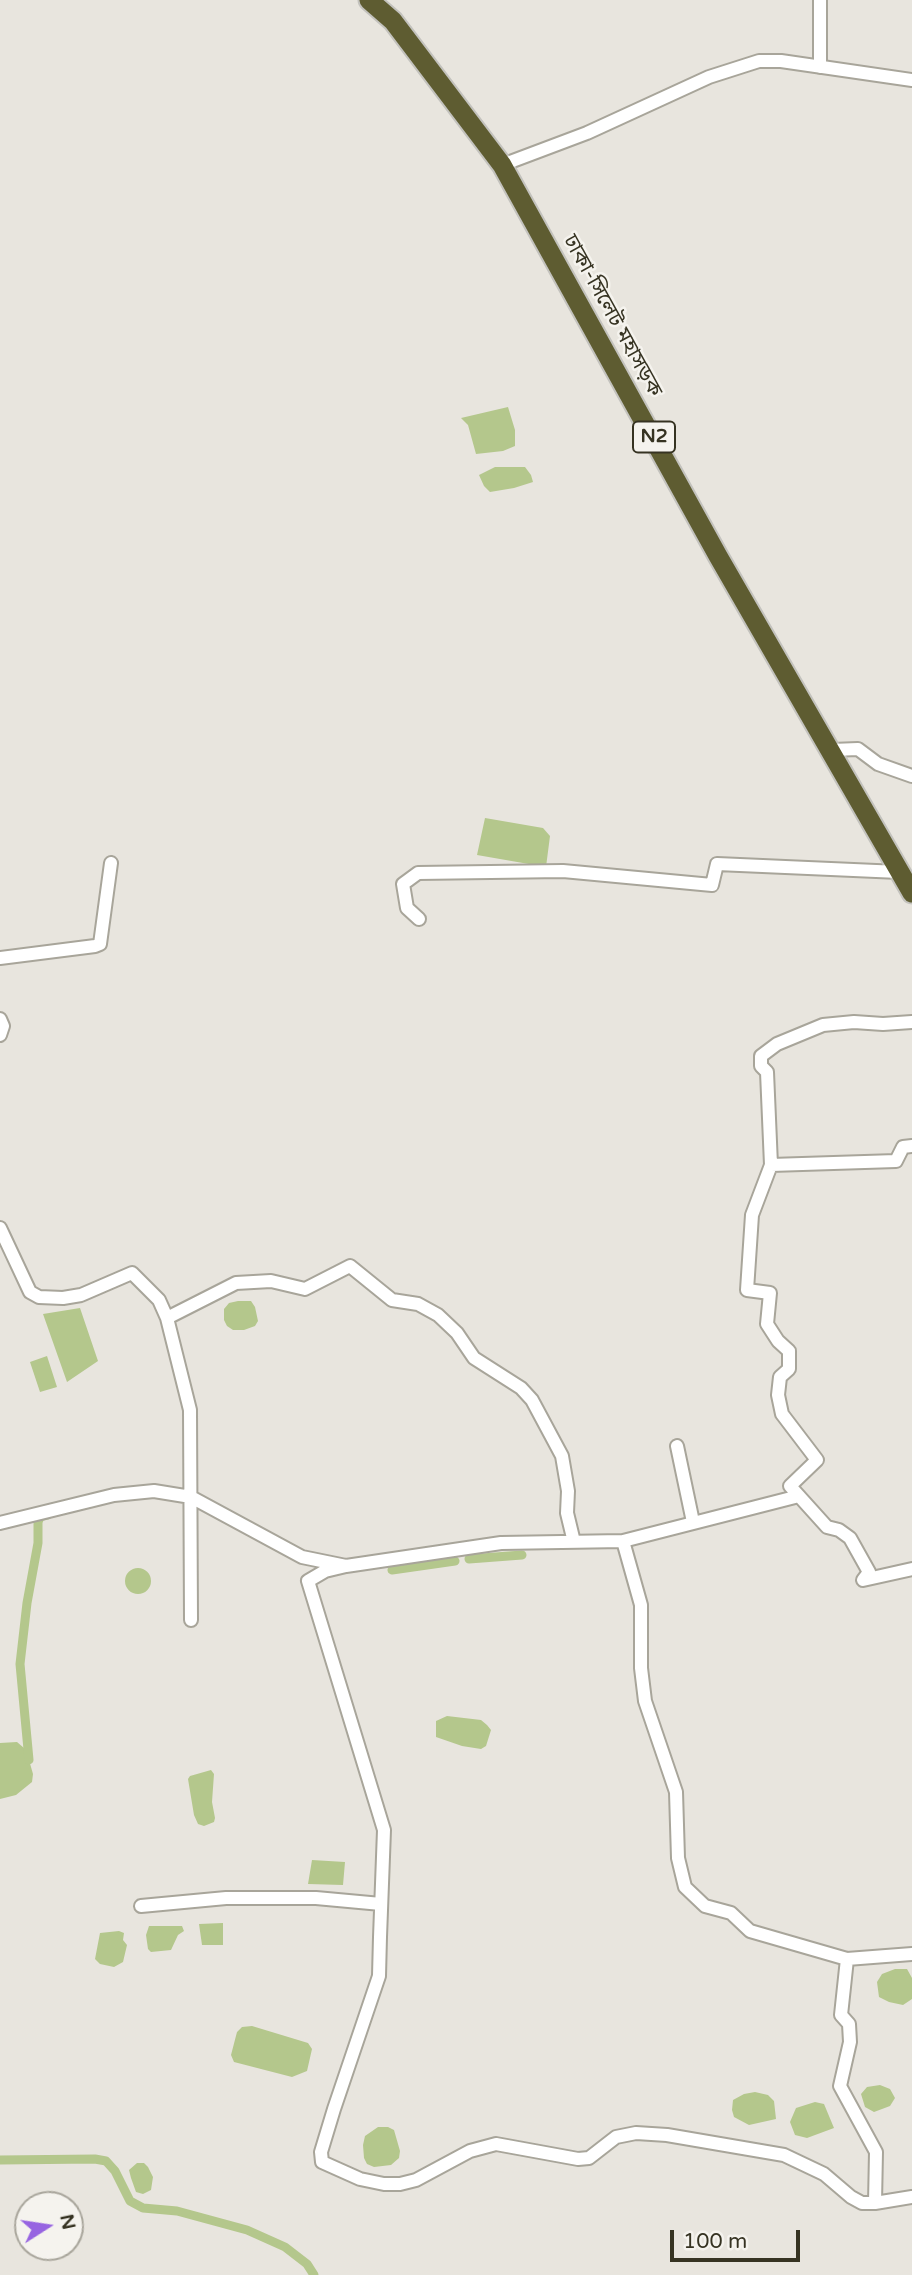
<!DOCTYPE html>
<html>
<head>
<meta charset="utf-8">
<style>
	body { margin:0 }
	#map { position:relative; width:912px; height:2275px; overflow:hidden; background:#e8e5de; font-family:"Varela Round",sans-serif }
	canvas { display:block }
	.north { position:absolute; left:14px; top:2191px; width:70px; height:70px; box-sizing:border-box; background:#f5f3ee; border:2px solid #a9a69c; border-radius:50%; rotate:78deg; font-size:19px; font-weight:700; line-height:28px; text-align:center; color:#363322 }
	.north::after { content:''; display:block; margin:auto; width:24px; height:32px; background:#9764e1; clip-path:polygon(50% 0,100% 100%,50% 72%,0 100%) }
	.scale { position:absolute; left:670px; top:2230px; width:130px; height:32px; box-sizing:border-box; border:4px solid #363322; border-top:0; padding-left:9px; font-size:21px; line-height:24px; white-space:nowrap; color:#363322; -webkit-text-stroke:5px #f5f3ee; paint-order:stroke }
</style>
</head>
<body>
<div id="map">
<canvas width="912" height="2275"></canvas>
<div class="north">N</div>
<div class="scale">100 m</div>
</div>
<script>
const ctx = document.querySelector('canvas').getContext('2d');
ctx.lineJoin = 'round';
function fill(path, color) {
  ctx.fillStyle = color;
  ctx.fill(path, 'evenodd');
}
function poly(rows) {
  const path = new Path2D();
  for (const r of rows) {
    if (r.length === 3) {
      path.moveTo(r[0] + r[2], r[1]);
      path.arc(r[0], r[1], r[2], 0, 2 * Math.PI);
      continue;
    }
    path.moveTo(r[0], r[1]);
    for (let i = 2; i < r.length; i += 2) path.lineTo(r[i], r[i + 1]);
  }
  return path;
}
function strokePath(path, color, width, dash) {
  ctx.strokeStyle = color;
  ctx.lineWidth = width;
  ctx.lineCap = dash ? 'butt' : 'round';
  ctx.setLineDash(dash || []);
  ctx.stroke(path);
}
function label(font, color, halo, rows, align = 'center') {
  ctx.font = font + ' "Varela Round","Noto Sans Bengali",sans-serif';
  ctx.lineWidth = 5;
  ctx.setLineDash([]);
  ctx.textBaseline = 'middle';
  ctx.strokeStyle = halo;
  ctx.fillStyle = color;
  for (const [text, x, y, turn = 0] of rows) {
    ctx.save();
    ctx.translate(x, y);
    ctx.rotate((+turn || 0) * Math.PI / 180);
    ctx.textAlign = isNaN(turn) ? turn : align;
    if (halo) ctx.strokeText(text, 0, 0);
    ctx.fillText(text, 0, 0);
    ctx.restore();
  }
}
const water = poly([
	[508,407,515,430,515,446,503,451,476,454,468,425,461,418],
	[495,467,525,467,531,475,533,482,514,488,490,492,484,486,479,475],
	[485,818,543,828,550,836,546,867,477,855],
	[238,1301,251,1301,255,1307,258,1321,255,1326,244,1330,233,1330,227,1326,224,1320,224,1309,229,1303],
	[80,1308,98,1361,67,1382,43,1314],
	[47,1356,57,1387,40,1392,30,1362],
	[138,1581,13],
	[447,1716,481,1720,487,1725,491,1730,486,1746,481,1749,462,1746,436,1737,436,1721],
	[17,1742,24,1748,29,1760,33,1774,32,1782,16,1795,0,1799,0,1743],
	[211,1770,214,1774,212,1802,215,1818,214,1822,204,1826,198,1824,194,1815,188,1779,190,1776],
	[312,1860,345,1862,343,1885,308,1884],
	[223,1923,223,1945,202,1945,199,1924],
	[149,1926,182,1926,184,1931,178,1935,171,1950,151,1952,148,1949,146,1935],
	[119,1931,124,1933,123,1940,127,1945,123,1962,114,1967,100,1964,95,1959,100,1933],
	[895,1969,907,1969,912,1978,912,1999,903,2005,889,2002,879,1997,877,1982,882,1974],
	[252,2026,308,2043,312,2049,307,2071,292,2077,234,2062,231,2055,237,2032,242,2027],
	[880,2085,890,2089,895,2098,890,2106,874,2112,865,2107,861,2094,867,2087],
	[755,2092,768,2095,774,2101,776,2119,749,2125,734,2117,732,2110,733,2100,744,2094],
	[815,2102,824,2104,834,2128,807,2138,795,2135,790,2122,796,2108],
	[378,2127,388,2127,394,2130,400,2151,399,2158,391,2165,374,2167,367,2164,364,2158,363,2145,365,2136],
	[137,2163,144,2163,148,2167,153,2177,151,2190,143,2194,136,2192,131,2178,129,2170]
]);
const canal = poly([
	[469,1559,522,1555],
	[392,1570,455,1561],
	[29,1760,20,1664,27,1603,38,1543,38,1522,40,1517,48,1515],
	[0,2160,95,2159,106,2161,115,2171,130,2201,143,2208,177,2211,247,2230,285,2247,307,2264,314,2275]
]);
const minor = poly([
	[820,0,820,67],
	[502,165,587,133,709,77,759,61,781,61,912,80],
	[832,750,858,749,878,764,912,776],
	[419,919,407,908,403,884,418,873,563,871,712,885,717,864,899,872],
	[0,958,95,946,100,944,111,863],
	[0,1019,3,1026,0,1035],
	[912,1022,883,1024,854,1022,823,1025,777,1044,761,1056,761,1066,767,1072,771,1165,752,1215,747,1290,770,1293,767,1324,778,1341,789,1351,789,1369,780,1377,778,1395,782,1414,817,1460,790,1486,827,1527,839,1530,850,1538,869,1572,863,1580,912,1569],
	[771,1165,896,1161,903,1147,912,1146],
	[0,1228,30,1292,39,1297,63,1298,81,1295,132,1273,159,1300,167,1318,190,1410,191,1620],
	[167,1318,236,1283,271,1281,305,1289,350,1266,392,1300,418,1304,438,1315,457,1333,474,1358,521,1388,532,1400,562,1456,568,1491,567,1513,574,1542],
	[677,1446,693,1522],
	[0,1523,114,1495,154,1491,191,1497,302,1557,346,1566,501,1543,623,1541,641,1605,641,1668,645,1701,676,1792,678,1858,685,1887,705,1906,731,1913,750,1931,847,1959,912,1954],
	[623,1541,799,1496],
	[346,1566,325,1571,308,1581,384,1830,380,1937,379,1976,334,2109,321,2152,322,2162,360,2179,384,2184,400,2184,416,2180,470,2151,496,2144,578,2159,589,2158,616,2137,636,2133,667,2135,784,2155,824,2174,851,2197,862,2203,875,2203,912,2197],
	[141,1906,226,1898,316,1898,381,1904],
	[847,1959,841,2015,849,2024,850,2042,840,2086,876,2152,875,2203]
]);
const highway = poly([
	[369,0,393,21,502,165,718,556,912,893]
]);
const shields = [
	[654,437,42]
];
const shieldNames = [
	["N2",654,437]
];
const streetNames = [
	["ঢাকা-সিলেট মহাসড়ক",612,316,61]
];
fill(water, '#b4c78c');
strokePath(canal, '#b4c78c', 9);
strokePath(minor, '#a8a59a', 16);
strokePath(highway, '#c3c2bd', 23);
strokePath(minor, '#fff', 12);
strokePath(highway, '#5e5c31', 19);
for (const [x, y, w] of shields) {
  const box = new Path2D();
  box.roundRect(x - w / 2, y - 15.5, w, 31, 5);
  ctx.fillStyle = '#f5f3ee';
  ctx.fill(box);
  strokePath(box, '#363322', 2);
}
label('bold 19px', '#363322', null, shieldNames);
label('21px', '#363322', '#f5f3ee', streetNames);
</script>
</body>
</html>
